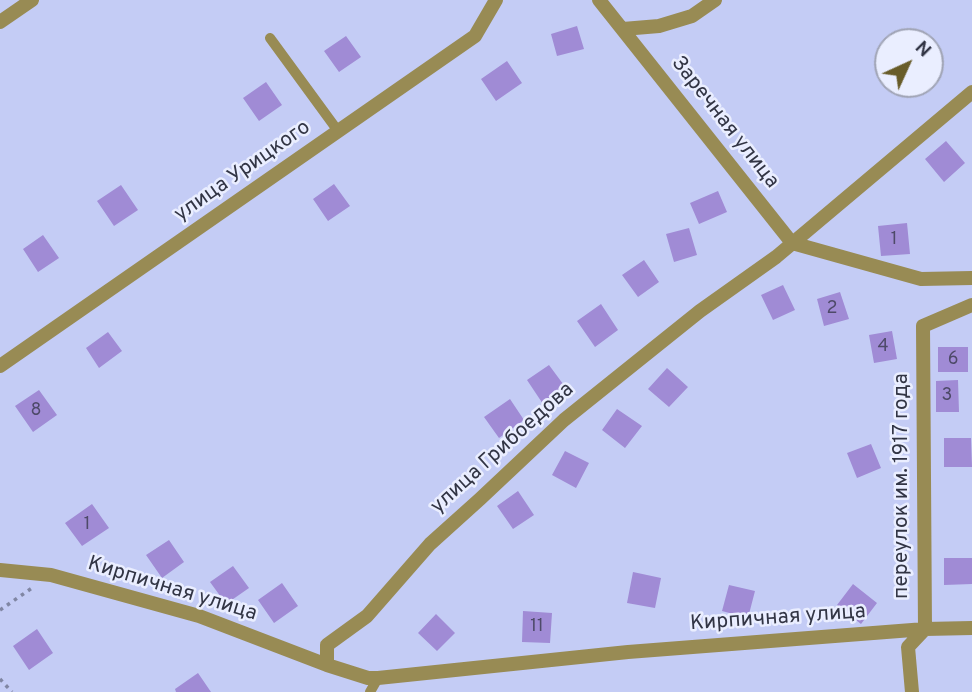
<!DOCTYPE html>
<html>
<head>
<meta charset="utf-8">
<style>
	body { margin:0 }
	#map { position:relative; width:972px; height:692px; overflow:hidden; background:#c4ccf5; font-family:Overpass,sans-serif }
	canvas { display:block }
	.north { position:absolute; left:874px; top:28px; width:70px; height:70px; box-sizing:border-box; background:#eaeeff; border:2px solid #a0a4b5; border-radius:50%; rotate:45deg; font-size:19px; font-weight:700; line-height:28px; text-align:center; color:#323545 }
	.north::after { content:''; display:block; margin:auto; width:24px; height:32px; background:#685c29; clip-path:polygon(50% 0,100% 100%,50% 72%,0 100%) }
</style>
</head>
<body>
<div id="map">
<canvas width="972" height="692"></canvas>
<div class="north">N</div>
</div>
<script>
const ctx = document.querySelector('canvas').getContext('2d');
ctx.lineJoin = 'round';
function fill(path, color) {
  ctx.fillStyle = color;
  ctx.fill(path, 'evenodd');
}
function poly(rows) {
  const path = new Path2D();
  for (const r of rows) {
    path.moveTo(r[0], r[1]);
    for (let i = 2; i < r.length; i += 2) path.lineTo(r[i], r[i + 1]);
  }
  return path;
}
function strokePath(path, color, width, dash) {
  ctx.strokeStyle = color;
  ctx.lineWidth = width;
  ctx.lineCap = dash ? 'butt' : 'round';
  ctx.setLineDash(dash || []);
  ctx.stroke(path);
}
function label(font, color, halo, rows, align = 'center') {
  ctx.font = font + ' Overpass,sans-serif';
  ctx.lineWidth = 5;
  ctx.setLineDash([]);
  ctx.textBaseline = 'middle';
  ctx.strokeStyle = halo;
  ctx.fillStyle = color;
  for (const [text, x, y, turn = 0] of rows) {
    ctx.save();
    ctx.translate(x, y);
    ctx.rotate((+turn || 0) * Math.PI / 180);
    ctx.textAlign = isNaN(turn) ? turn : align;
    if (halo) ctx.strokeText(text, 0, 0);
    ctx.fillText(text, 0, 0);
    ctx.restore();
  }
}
const building = poly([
	[577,26,584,49,557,56,551,34],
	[346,36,361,57,339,72,324,51],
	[507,61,522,83,496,101,481,79],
	[266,82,282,105,259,121,243,98],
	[946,141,965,163,944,182,925,159],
	[334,184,350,206,328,221,313,199],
	[121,185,138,210,114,226,97,201],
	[718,191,727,212,699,224,690,203],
	[907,223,910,254,881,256,878,226],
	[689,228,697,255,674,262,666,234],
	[43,235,59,258,38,272,23,249],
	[644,260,659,282,638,297,622,275],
	[783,285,795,310,773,320,761,295],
	[840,292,849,319,824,326,817,299],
	[601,304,618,330,595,347,577,321],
	[892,331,897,359,874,363,869,335],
	[108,332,122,351,99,368,86,348],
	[938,347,968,347,968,372,938,372],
	[549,365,566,388,543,404,527,380],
	[667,368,688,387,669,407,648,389],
	[958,380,959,412,936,412,936,381],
	[39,390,57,415,33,432,15,406],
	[510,399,524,420,499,438,484,417],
	[617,409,642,426,625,448,602,430],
	[944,438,971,438,972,467,944,467],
	[871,444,881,468,857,478,847,453],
	[565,451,589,463,576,488,552,475],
	[518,491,534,515,513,529,497,506],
	[92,504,109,528,82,546,65,523],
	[169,540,184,562,162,578,146,555],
	[944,558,972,558,972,584,944,585],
	[233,566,249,588,226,604,210,582],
	[633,572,661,578,655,608,627,603],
	[282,583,298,606,274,623,258,600],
	[853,584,877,603,861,624,837,605],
	[729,585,755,591,748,618,722,611],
	[523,611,552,613,550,643,522,642],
	[436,614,455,633,437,651,418,633],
	[37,629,53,653,29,670,13,646],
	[198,673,211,692,176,692,175,689]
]);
const path = poly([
	[0,610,32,588],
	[0,679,12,692]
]);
const lane = poly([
	[270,38,338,131],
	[370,692,378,678]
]);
const street = poly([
	[599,0,792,243,921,279,972,278],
	[0,22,32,0],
	[623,29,659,26,692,16,715,0],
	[972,92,776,257,700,311,564,420,480,499,430,544,367,616,327,645,327,665,368,678,378,678,628,652,925,629,972,628],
	[0,366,475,36,496,0],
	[0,570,51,575,199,616,327,665],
	[912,692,908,647,925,629,923,326,972,305]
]);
const numberNames = [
	["1",894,240],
	["2",832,309],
	["4",883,347],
	["6",953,360],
	["3",947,396],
	["8",36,411],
	["1",87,525],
	["11",537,627]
];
const streetNames = [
	["Заречная улица",724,123,52],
	["улица Урицкого",243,172,-35],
	["улица Грибоедова",503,449,-42],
	["переулок им. 1917 года",903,486,-90],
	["Кирпичная улица",172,590,17],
	["Кирпичная улица",778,619,-4]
];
fill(building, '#a08bd5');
strokePath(path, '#8086a3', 3.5, [3.5, 5]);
strokePath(lane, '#988b54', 10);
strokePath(street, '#988b54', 14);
label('18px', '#4e4a69', null, numberNames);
label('21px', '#323545', '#eaeeff', streetNames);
</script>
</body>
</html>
